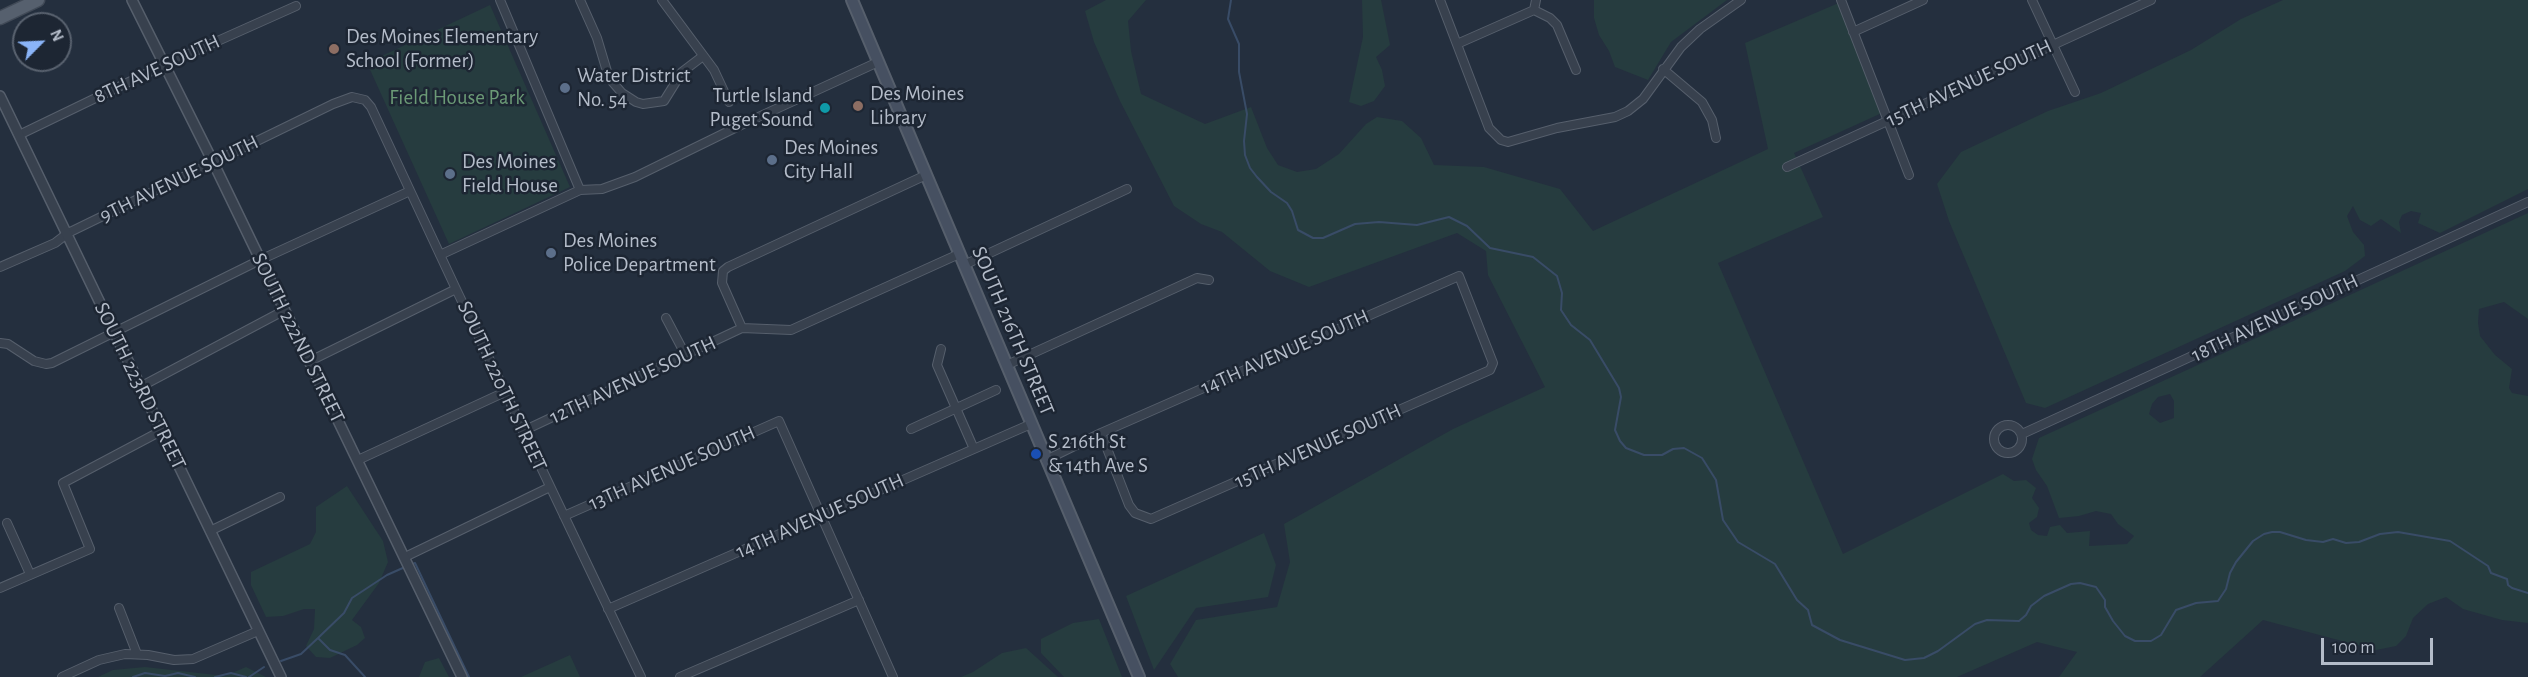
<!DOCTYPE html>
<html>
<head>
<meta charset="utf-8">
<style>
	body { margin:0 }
	#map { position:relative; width:2528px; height:677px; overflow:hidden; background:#242f3e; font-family:"Alegreya Sans",sans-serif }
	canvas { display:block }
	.north { position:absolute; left:12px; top:12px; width:60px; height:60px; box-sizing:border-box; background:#1d2633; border:2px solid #59626f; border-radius:50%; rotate:66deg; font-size:16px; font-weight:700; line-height:24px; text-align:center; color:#b4bcc9 }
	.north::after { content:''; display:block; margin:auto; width:21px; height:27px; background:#8ab4f8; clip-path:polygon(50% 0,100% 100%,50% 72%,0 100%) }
	.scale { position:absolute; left:2321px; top:638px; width:112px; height:27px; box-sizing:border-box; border:3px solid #b4bcc9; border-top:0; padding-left:8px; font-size:18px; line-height:21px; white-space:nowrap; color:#b4bcc9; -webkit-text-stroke:4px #1d2633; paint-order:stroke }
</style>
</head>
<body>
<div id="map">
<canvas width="2528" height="677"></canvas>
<div class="north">N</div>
<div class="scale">100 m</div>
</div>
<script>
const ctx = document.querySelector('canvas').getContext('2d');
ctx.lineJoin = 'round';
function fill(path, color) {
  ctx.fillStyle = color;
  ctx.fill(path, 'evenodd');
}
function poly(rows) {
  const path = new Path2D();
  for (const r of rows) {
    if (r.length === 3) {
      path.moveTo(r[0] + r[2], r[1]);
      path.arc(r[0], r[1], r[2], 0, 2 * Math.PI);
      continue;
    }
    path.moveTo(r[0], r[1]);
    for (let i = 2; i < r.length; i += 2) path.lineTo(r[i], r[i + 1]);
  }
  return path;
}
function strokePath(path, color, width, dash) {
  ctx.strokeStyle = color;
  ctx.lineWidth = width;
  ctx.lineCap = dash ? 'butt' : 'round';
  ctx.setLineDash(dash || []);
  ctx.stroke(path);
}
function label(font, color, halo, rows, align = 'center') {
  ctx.font = font + ' "Alegreya Sans",sans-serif';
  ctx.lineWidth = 5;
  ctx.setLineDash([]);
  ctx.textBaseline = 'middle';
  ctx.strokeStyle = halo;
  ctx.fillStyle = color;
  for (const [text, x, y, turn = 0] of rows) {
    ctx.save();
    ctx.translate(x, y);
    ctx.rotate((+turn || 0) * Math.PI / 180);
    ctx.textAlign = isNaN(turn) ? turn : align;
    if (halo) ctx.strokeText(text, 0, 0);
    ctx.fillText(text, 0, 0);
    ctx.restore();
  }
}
const green = poly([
	[1106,0,1146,0,1128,21,1131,51,1141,94,1205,124,1251,107,1267,148,1278,165,1297,172,1316,169,1339,154,1366,124,1377,117,1402,121,1421,138,1434,165,1484,167,1560,189,1593,231,1768,149,1745,43,1841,2,1884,112,1794,153,1823,217,1718,263,1843,554,2003,474,2014,481,2026,480,2036,488,2032,498,2039,508,2037,517,2029,523,2031,530,2038,535,2047,536,2050,527,2060,525,2067,533,2090,531,2089,546,2127,544,2134,536,2118,524,2111,514,2096,511,2079,516,2059,518,2047,486,2036,470,2032,459,2039,438,2528,213,2528,319,2504,302,2479,309,2478,323,2480,336,2495,355,2512,369,2509,388,2512,393,2528,396,2528,623,2502,620,2463,609,2446,597,2428,604,2413,618,2406,636,2396,646,2376,650,2263,620,2200,677,2059,677,2077,652,2037,642,1957,677,1178,677,1170,664,1196,620,1277,607,1290,562,1284,524,1453,429,1545,387,1488,275,1486,251,1457,233,1309,287,1270,271,1222,232,1201,224,1174,206,1120,101,1094,42,1085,11],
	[2170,394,2174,401,2174,418,2160,423,2149,414,2152,404,2158,397],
	[1362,0,1381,0,1390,45,1376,57,1382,70,1385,86,1374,101,1361,106,1349,102,1363,37],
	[1594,0,1727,0,1671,42,1648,80,1615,67,1609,51,1599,35,1594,18],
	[2283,0,2528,0,2528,189,2440,233,2418,223,2421,213,2411,211,2402,215,2399,222,2401,233,2381,219,2371,226,2360,220,2353,206,2347,216,2353,232,2364,245,2365,256,2345,271,2045,408,2026,403,1949,221,1937,184,1961,152,2048,111,2101,93,2191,50,2241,19],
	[490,5,570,187,449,244,367,63],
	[347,486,383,541,388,562,379,583,352,620,361,627,365,638,357,645,330,658,316,657,306,646,314,629,315,609,304,609,283,616,266,617,251,585,251,572,310,544,316,532,316,507],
	[1264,533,1276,565,1268,597,1196,608,1154,670,1126,596],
	[1099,619,1122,677,1064,677,1041,653,1041,639,1073,623],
	[1026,648,1058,677,961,677,973,672,1002,653],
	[570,655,580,677,521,677],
	[439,658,449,677,419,677,425,662],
	[145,667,225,676,246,667,266,677,98,677,113,670]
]);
const stream = poly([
	[1231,0,1228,19,1239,44,1239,72,1247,114,1244,141,1245,155,1250,168,1257,177,1271,192,1287,203,1292,211,1298,230,1313,238,1323,238,1355,224,1379,222,1417,225,1449,217,1467,226,1490,248,1533,257,1557,276,1562,293,1561,310,1571,325,1590,340,1619,388,1621,397,1615,430,1620,441,1626,448,1644,455,1662,455,1673,449,1684,448,1702,458,1716,480,1723,520,1738,542,1775,564,1797,600,1808,610,1812,625,1840,640,1905,660,1924,658,1938,651,1975,624,1987,620,2019,621,2026,615,2031,606,2044,596,2071,584,2080,583,2096,587,2105,600,2105,607,2113,621,2125,636,2135,641,2151,641,2161,635,2176,610,2196,603,2218,601,2226,589,2230,573,2236,562,2253,541,2264,534,2272,532,2280,532,2306,540,2323,542,2333,539,2346,543,2359,542,2380,534,2398,532,2450,541,2488,566,2491,573,2507,579,2508,585,2512,588,2528,593],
	[410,565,415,563,469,677],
	[318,638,344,613,352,598,387,575,405,567],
	[281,661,301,654,318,638,330,650,345,655,365,677],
	[133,677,145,673,165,676,178,673,195,677],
	[215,677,231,673,246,677],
	[249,677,264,667]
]);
const minor = poly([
	[500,0,580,190],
	[580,0,597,38,609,78,622,93,636,102,643,104,664,101,682,72,703,56],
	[662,0,714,70,729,102],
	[1440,0,1489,128,1501,140,1508,142,1557,128,1615,117,1628,111,1643,99,1681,47,1700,29,1741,0],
	[1536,0,1534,10,1550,18,1557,25,1576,70],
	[1841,0,1909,175],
	[2032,0,2075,92],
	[1853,32,1923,0],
	[1457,44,1534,10],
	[1663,69,1702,102,1712,120,1716,138],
	[19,135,164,65,296,6],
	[1787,167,2151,0],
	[440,255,580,190,602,189,635,177,739,126,878,62],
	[964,265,1127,189],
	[0,267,55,243,68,233,333,104,352,97,365,100,371,107,456,289,641,677],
	[666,318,686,356],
	[742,328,722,283,723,271,728,267,926,175],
	[0,343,8,344,34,361,46,364,52,363,260,260,410,191],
	[941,349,937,365,974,449],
	[310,361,456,289],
	[1007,365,1197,278,1209,280],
	[140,387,285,310],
	[2008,439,14],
	[911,429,996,390],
	[523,431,742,328,791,330,959,254],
	[2022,434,2528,202],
	[358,460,505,392],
	[1046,460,1101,433,1459,276,1493,363,1490,370,1151,519,1135,513,1129,505,1101,433],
	[564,516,779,421,893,677],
	[7,523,30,574],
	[210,531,280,497],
	[405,557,550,487],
	[0,588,90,549,63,483,161,431],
	[119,608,137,654],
	[608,609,1031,424],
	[62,677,99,660,125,654,148,655,174,660,193,659,258,631],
	[680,677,859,600]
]);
const tertiary = poly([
	[132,0,213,162,462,677],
	[0,96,281,677]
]);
const secondary = poly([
	[852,0,1139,677]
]);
const primary = poly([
	[0,18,38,0]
]);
const markers = [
	[334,49,6,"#8d6e63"],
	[565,88,6,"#5c6f8a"],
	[858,106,6,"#8d6e63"],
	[825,108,6,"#0f9aa8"],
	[772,160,6,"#5c6f8a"],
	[450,174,6,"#5c6f8a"],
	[551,253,6,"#5c6f8a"],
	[1036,454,6,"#1a4fb4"]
];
const poiNames = [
	["Des Moines Elementary",346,37],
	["School (Former)",346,61],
	["Water District",577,76],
	["No. 54",577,100],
	["Des Moines",870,94],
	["Library",870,118],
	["Turtle Island",813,96,"right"],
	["Puget Sound",813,120,"right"],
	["Des Moines",784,148],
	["City Hall",784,172],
	["Des Moines",462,162],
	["Field House",462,186],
	["Des Moines",563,241],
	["Police Department",563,265],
	["S 216th St",1048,442],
	["& 14th Ave S",1048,466]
];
const streetNames = [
	["8TH AVE SOUTH",157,69,-25],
	["15TH AVENUE SOUTH",1969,83,-25],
	["9TH AVENUE SOUTH",179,179,-26],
	["18TH AVENUE SOUTH",2275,318,-25],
	["SOUTH 216TH STREET",1013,331,67],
	["SOUTH 222ND STREET",298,338,64],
	["14TH AVENUE SOUTH",1285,352,-24],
	["12TH AVENUE SOUTH",633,380,-25],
	["SOUTH 223RD STREET",140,386,64],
	["SOUTH 220TH STREET",502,386,65],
	["15TH AVENUE SOUTH",1318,446,-24],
	["13TH AVENUE SOUTH",672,468,-24],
	["14TH AVENUE SOUTH",820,516,-24]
];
const parkNames = [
	["Field House Park",457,98]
];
fill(green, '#263c3f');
strokePath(stream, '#394c67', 2);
strokePath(minor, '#565f6c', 10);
strokePath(tertiary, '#565f6c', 12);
strokePath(secondary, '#565f6c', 14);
strokePath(primary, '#414a57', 15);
strokePath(minor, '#38414e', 8);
strokePath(tertiary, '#38414e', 9);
strokePath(secondary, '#465061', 10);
strokePath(primary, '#56606e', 12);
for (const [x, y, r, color] of markers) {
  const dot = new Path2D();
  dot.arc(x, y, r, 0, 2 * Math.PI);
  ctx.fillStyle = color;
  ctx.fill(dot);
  strokePath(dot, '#1d2633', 2);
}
label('21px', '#b4bcc9', '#1d2633', poiNames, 'left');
label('21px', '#b4bcc9', '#1d2633', streetNames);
label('21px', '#6b9a76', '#1d2633', parkNames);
</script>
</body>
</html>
